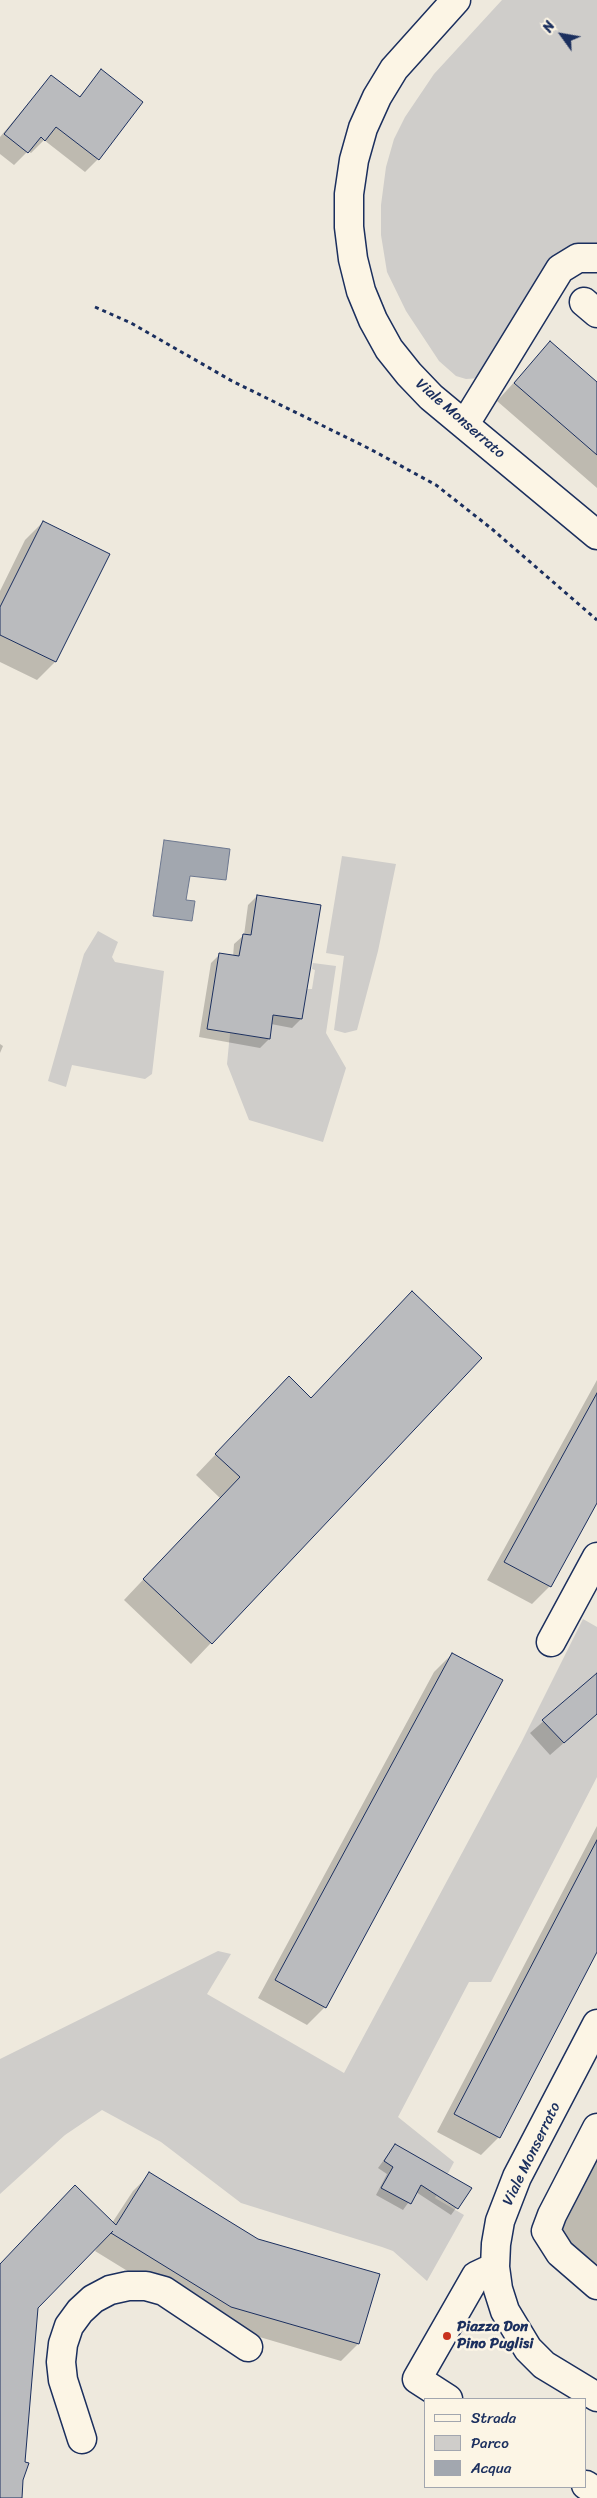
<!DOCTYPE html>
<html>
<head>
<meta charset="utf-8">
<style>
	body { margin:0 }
	#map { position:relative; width:597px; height:2498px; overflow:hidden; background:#eee9dd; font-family:Sriracha,sans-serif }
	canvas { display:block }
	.legend { position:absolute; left:424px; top:2398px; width:162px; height:90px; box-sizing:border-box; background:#fcf5e5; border:1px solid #a2a6af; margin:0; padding:6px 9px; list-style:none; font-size:15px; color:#1b2f5e }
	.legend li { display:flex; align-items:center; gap:10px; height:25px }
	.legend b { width:25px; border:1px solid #a2a6af }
	.north { position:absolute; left:537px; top:10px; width:50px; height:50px; -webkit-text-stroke:4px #fcf5e5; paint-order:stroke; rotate:302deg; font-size:14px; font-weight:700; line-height:20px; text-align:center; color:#1b2f5e }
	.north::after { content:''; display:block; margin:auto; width:18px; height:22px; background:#1b2f5e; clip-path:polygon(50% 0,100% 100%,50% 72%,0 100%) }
</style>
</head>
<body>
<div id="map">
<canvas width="597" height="2498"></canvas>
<ul class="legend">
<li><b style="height:6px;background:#fcf5e5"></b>Strada</li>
<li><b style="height:14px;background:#cfcdca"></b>Parco</li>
<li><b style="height:14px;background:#a2a7af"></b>Acqua</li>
</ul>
<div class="north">N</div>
</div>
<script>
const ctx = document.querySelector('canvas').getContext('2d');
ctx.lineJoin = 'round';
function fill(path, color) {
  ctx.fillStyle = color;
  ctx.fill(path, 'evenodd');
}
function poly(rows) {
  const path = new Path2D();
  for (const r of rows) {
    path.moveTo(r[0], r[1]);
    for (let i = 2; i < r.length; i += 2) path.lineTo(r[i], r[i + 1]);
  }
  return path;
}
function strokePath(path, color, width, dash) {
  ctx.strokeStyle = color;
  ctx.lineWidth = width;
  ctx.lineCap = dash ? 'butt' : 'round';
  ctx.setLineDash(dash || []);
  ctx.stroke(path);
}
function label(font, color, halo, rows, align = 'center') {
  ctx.font = font + ' Sriracha,sans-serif';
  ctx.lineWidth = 5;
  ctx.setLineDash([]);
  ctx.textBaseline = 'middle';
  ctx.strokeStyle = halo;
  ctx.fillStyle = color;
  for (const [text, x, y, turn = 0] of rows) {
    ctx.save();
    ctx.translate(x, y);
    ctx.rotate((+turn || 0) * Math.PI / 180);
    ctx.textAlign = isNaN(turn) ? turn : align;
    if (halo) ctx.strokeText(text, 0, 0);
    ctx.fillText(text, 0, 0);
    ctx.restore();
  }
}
const green = poly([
	[502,0,597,0,597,253,582,246,481,378,466,379,456,376,439,361,406,311,387,272,381,235,381,205,386,167,394,139,405,117,434,74],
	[342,856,396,864,378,951,357,1030,345,1033,334,1030,344,956,326,953],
	[98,931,118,942,112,957,115,962,164,971,152,1074,145,1079,72,1065,66,1087,48,1081,84,954],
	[313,963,336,966,326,1033,346,1068,323,1142,249,1120,227,1064,230,1033,270,1039,273,1015,302,1019,307,989,312,989,315,970,312,969],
	[583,1619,597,1627,597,1777,491,1982,469,1982,398,2117,454,2162,435,2198,464,2215,427,2281,393,2251,382,2247,241,2203,161,2142,102,2110,65,2135,0,2194,0,2059,218,1951,231,1954,207,1994,344,2073,521,1743]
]);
const water = poly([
	[164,840,230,849,226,880,190,876,186,900,195,901,192,921,153,916,164,840]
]);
const shadow = poly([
	[101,71,98,159,85,172,44,140,31,153,28,151,14,165,0,154,0,137,51,76,78,98],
	[550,343,597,383,597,488,497,401],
	[43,522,108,554,55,662,37,680,0,662,0,591,25,540],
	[257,896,320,906,301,1019,292,1028,271,1024,269,1039,260,1048,199,1037,211,963,220,954,233,957,234,944,244,935,248,905],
	[0,1044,3,1046,0,1053],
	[481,1358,191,1664,124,1600,220,1498,196,1475,268,1399,311,1399],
	[597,1380,597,1500,550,1586,532,1604,487,1580],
	[452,1654,325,2007,307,2025,258,1998,434,1672],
	[594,1677,597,1679,597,1714,550,1755,530,1733],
	[597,1826,597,1950,499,2137,481,2155,437,2132],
	[395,2145,470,2189,451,2215,416,2192,403,2210,376,2195,387,2174,378,2168],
	[597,2158,597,2269,550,2248],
	[150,2174,257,2240,378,2275,358,2344,341,2361,212,2323,95,2251,98,2246,22,2322,16,2498,0,2498,0,2265,112,2223,133,2191]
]);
const building = poly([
	[101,69,143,102,99,160,56,127,45,141,41,137,28,153,4,134,51,75,80,97,101,69],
	[550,341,597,382,597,455,514,383,550,341],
	[43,521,110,554,56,662,0,635,0,607,43,521],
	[257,895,321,905,302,1019,273,1015,270,1039,207,1029,219,953,239,956,243,934,251,935,257,895],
	[412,1291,482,1358,212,1644,143,1579,240,1477,215,1454,289,1376,311,1398,412,1291],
	[597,1393,597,1503,551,1587,504,1562,597,1393],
	[452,1653,503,1680,326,2008,275,1980,452,1653],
	[597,1673,597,1714,564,1743,542,1720,597,1673],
	[597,1840,597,1952,500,2138,454,2114,597,1840],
	[395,2144,472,2188,458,2209,421,2185,411,2204,381,2188,393,2167,384,2161,395,2144],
	[149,2172,258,2239,380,2274,359,2344,231,2307,111,2233,113,2231,38,2308,25,2462,29,2463,23,2480,22,2498,0,2498,0,2264,75,2185,116,2225,149,2172]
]);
const path = poly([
	[95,307,131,323,232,381,370,449,436,485,492,529,597,620]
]);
const minor = poly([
	[456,0,394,69,377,97,363,128,354,160,349,194,349,227,353,259,361,291,373,320,389,349,409,374,431,397,597,535],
	[584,302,597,313],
	[465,424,560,269,578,258,597,258],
	[551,1642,597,1557],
	[597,2024,517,2177,500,2221,496,2244,495,2267,498,2289,505,2311,528,2349,544,2365,597,2397],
	[597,2128,552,2215,546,2231,560,2253,597,2285],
	[448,2399,417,2379,476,2276,495,2267],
	[82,2439,63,2380,61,2362,63,2344,69,2326,80,2311,93,2299,110,2290,128,2286,146,2286,164,2291,248,2347],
	[586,2485,597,2492]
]);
const markers = [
	[447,2336,5,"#c8321e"]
];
const streetNames = [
	["Viale Monserrato",460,419,41],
	["Viale Monserrato",532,2154,-64]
];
const poiNames = [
	["Piazza Don",457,2327],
	["Pino Puglisi",457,2344]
];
fill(green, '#cfcdca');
fill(water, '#a2a7af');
strokePath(water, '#6c778f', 1);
fill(shadow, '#0003');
fill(building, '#babbbe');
strokePath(building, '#1b2f5e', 1);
strokePath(minor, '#1b2f5e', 31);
strokePath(path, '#1b2f5e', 3, [4, 4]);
strokePath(minor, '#fcf5e5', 28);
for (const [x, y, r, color] of markers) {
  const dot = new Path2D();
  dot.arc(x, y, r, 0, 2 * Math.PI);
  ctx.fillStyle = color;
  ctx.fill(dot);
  strokePath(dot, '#fcf5e5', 2);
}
label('15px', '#1b2f5e', '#fcf5e5', streetNames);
label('bold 15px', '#1b2f5e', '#fcf5e5', poiNames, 'left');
</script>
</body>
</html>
